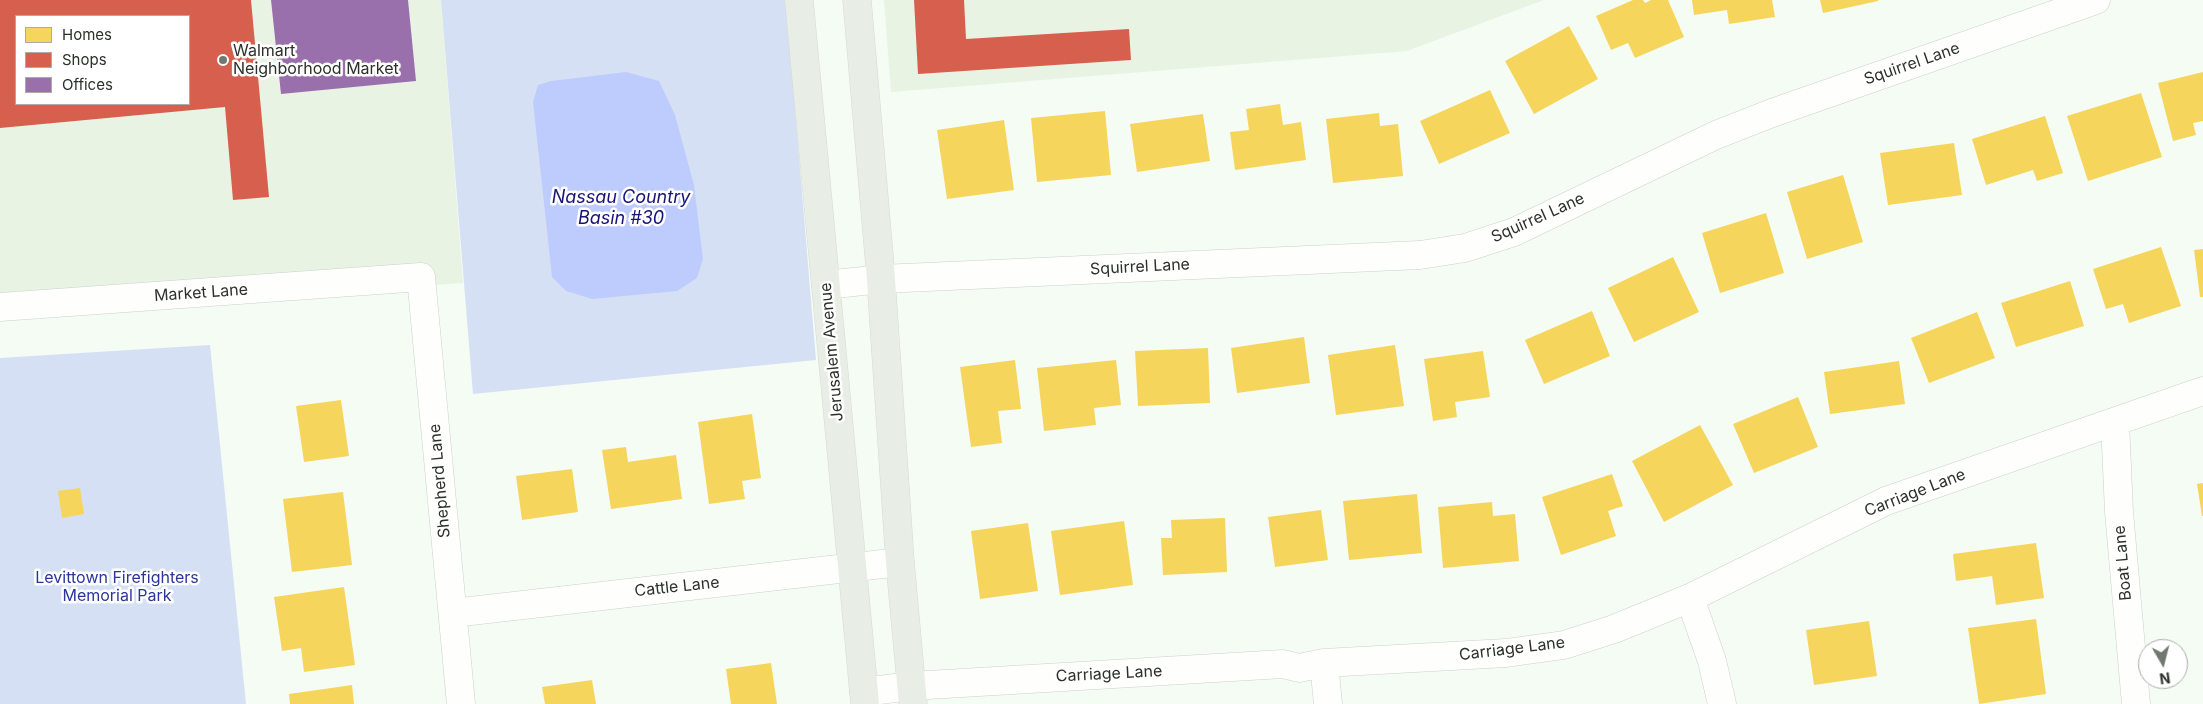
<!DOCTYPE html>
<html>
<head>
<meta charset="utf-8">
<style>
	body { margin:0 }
	#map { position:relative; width:2203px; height:704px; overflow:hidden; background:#f5fcf4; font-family:Inter,sans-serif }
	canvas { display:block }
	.legend { position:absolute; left:15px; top:15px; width:175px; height:90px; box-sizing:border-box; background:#fff; border:1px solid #abacaa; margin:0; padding:6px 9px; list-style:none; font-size:15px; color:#2c302a }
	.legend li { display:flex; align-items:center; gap:10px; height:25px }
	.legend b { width:25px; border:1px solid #abacaa }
	.north { position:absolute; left:2138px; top:639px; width:50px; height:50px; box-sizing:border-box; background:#fff; border:1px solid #abacaa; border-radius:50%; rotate:172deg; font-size:14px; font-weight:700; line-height:20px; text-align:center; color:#2c302a }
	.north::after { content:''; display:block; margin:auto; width:18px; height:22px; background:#727771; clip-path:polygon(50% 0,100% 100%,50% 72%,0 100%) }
</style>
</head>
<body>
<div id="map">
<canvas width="2203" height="704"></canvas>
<ul class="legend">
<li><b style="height:14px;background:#f6d55c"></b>Homes</li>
<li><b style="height:14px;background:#d6604d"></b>Shops</li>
<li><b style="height:14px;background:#9970ab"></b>Offices</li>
</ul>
<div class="north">N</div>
</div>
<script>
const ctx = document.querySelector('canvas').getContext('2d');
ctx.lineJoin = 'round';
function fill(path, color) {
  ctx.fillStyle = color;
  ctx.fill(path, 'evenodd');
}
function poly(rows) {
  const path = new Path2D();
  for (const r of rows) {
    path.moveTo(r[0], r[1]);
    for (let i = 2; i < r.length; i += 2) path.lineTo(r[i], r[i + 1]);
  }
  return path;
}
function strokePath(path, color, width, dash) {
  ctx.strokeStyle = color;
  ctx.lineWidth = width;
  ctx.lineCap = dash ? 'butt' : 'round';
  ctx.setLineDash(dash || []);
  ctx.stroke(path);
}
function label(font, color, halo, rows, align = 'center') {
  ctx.font = font + ' Inter,sans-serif';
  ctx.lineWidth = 5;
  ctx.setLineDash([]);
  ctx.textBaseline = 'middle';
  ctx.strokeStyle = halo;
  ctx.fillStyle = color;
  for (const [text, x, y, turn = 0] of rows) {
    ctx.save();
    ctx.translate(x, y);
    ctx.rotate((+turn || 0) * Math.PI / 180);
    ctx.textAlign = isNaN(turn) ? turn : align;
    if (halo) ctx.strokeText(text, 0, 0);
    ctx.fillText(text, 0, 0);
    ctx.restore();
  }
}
const built = poly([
	[0,0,441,0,463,283,0,314],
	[16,16,189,16,189,104,16,104],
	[884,0,1544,0,1407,51,891,92]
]);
const green = poly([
	[441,0,786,0,816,360,473,394],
	[210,345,246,704,0,704,0,358]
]);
const water = poly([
	[626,72,659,81,675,115,694,185,703,259,697,278,677,291,592,299,566,291,552,277,533,102,538,85,551,81]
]);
const homes = poly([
	[1633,0,1643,0,1645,3,1651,0,1668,0,1684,37,1635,58,1628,43,1611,50,1596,16],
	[1692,0,1772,0,1775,17,1729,24,1727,10,1694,15],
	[1820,0,1878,0,1878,1,1823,13],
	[1569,26,1598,79,1534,114,1505,61],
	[2203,72,2203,121,2193,123,2196,135,2173,141,2158,83],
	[1490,90,1510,133,1439,164,1420,121],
	[2141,93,2162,157,2088,181,2067,116],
	[1280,104,1283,125,1301,122,1306,160,1235,170,1230,132,1249,130,1246,109],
	[1105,111,1111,175,1037,182,1031,118],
	[1379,113,1380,126,1398,124,1403,176,1333,183,1326,119],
	[1203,114,1210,161,1137,172,1130,124],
	[2045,116,2063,173,2037,181,2033,170,1986,185,1972,139],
	[1004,120,1014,190,947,199,937,130],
	[1954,143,1962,195,1888,205,1880,153],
	[1843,175,1863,242,1807,259,1787,192],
	[1766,213,1784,273,1720,293,1702,233],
	[2161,247,2181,306,2129,323,2123,304,2106,309,2093,269],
	[2203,249,2203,297,2200,297,2194,250],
	[1673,257,1699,312,1634,342,1608,288],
	[2070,281,2084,326,2016,347,2001,303],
	[1592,311,1610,356,1544,384,1525,340],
	[1977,312,1995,358,1929,383,1911,338],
	[1304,337,1310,383,1237,393,1231,348],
	[1395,345,1404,406,1336,415,1328,355],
	[1208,348,1210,403,1138,406,1135,351],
	[1483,351,1490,397,1455,402,1457,417,1433,421,1424,359],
	[1015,360,1021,409,998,411,1002,443,971,447,960,367],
	[1116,360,1121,405,1094,408,1096,425,1044,431,1037,368],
	[1899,361,1905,404,1830,414,1824,372],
	[1798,397,1818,447,1754,473,1733,424],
	[341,400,349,456,304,462,296,406],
	[752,414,761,478,742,481,745,499,709,504,698,422],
	[1700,425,1733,485,1664,522,1632,461],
	[626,447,628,462,676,455,682,499,611,509,602,450],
	[572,469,578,512,522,520,516,476],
	[1612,474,1623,506,1608,511,1616,536,1561,555,1542,497],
	[2203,483,2203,516,2202,516,2197,484],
	[80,488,84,514,62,518,58,491],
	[343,492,352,565,292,572,283,499],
	[1417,494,1422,553,1349,560,1343,501],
	[1492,502,1493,516,1515,514,1519,561,1443,568,1438,507],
	[1321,510,1328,560,1275,567,1268,517],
	[1225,518,1227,572,1163,575,1161,538,1172,538,1171,520],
	[1124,521,1133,585,1060,595,1051,531],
	[1028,523,1038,591,980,599,971,531],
	[2036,543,2044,598,1996,605,1992,576,1956,581,1953,554],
	[344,587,355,665,304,672,301,648,282,651,274,597],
	[2036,619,2046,694,1979,704,1968,628],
	[1869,621,1877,676,1814,685,1806,630],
	[771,663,777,704,731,704,726,669],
	[592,680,596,704,545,704,542,687],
	[352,685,354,704,290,704,289,694]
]);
const shops = poly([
	[0,0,251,0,269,197,233,200,225,107,0,128],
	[16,16,189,16,189,104,16,104],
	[914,0,964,0,966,39,1129,29,1131,60,918,74]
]);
const offices = poly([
	[271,0,408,0,416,81,281,94]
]);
const minor = poly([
	[826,285,881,279,1420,255,1465,248,1514,232,1716,135,1772,113,2096,0],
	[0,307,421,277,461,704],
	[2115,422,2119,512,2136,704],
	[1690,598,1712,661,1722,704],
	[453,613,900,562],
	[1324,663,1328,704],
	[864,692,911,686,1283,664,1299,668,1324,663,1506,653,1564,645,1614,629,1690,598,1886,501,2203,391]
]);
const major = poly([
	[799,0,865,704],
	[857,0,881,279,900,562,913,704]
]);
const markers = [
	[223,60,5,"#727771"]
];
const poiNames = [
	["Walmart",233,51],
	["Neighborhood Market",233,69]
];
const streetNames = [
	["Squirrel Lane",1912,64,-19],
	["Squirrel Lane",1538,218,-24],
	["Squirrel Lane",1140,267,-3],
	["Market Lane",201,293,-4],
	["Jerusalem Avenue",832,352,-95],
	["Shepherd Lane",440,481,-95],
	["Carriage Lane",1915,493,-21],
	["Boat Lane",2123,563,-95],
	["Cattle Lane",677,587,-6],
	["Carriage Lane",1512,649,-7],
	["Carriage Lane",1109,674,-3]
];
const parkNames = [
	["Levittown Firefighters",117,578],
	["Memorial Park",117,596]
];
const waterNames = [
	["Nassau Country",621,198],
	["Basin #30",621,219]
];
fill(built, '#e8f3e4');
fill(green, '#d6e0f5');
fill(water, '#bdccfc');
fill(homes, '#f6d55c');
fill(shops, '#d6604d');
fill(offices, '#9970ab');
strokePath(minor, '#cbd1ca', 29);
strokePath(major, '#d5d9d5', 29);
strokePath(minor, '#fefffd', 28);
strokePath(major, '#e8eee6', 28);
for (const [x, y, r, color] of markers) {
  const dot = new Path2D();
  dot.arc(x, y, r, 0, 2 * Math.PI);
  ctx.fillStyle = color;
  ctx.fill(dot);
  strokePath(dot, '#fff', 2);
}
label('16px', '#2c302a', '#fff', poiNames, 'left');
label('16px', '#2c302a', '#fff', streetNames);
label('16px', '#2c3699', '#fff', parkNames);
label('italic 18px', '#181377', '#fff', waterNames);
</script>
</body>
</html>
